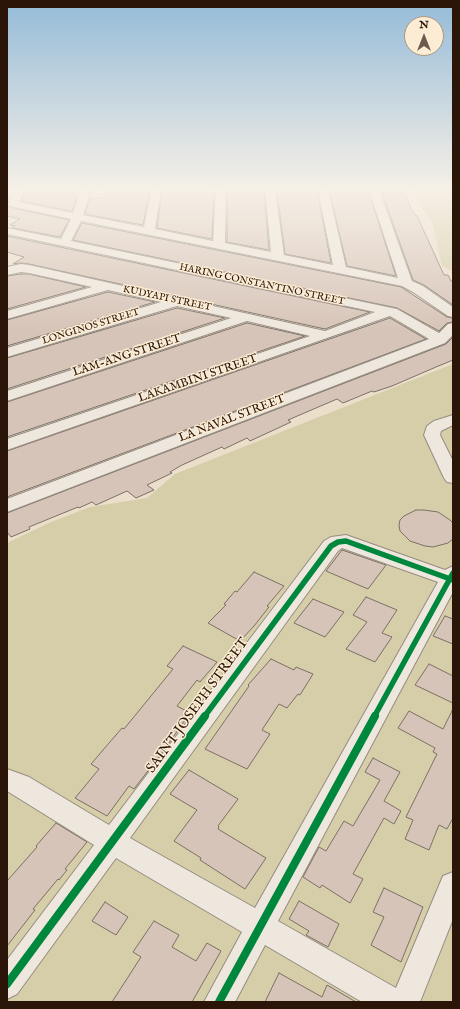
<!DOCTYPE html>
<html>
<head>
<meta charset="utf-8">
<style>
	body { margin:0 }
	#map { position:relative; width:460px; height:1009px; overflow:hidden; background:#ebdeca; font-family:"IM FELL English",serif }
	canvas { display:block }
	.frame { position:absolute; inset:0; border:8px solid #2b1509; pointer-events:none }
	.north { position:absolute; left:404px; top:16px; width:40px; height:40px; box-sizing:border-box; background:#fbecd3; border:1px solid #a89682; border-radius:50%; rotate:0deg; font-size:11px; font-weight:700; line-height:16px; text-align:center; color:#2b1509 }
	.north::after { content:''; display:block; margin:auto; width:14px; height:18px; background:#6e5b4d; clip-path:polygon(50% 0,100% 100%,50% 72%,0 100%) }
</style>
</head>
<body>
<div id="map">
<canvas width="460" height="1009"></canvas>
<div class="frame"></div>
<div class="north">N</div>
</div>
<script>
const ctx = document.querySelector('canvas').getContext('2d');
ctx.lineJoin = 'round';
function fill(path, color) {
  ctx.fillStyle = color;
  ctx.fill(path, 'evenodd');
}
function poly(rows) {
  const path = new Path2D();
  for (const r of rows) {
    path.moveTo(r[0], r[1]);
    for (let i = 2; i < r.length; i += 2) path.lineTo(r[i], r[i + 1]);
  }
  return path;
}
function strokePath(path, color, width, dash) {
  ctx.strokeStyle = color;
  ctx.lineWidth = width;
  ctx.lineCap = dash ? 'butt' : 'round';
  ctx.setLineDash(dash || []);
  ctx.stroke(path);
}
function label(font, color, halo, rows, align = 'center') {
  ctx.font = font + ' "IM FELL English",serif';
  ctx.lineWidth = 3;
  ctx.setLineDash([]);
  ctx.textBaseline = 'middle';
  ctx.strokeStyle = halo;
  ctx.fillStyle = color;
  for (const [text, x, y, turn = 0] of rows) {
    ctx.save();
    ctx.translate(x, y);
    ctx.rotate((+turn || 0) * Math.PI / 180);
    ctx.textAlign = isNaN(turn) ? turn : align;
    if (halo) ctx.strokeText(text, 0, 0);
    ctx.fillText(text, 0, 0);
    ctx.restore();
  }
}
const green = poly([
	[413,190,453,190,453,272,442,266,432,222,424,212],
	[453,364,453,1002,7,1002,7,543,51,522,90,507,147,498,175,474]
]);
const building = poly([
	[25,190,75,190,73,197,77,197,72,211,21,201,25,190],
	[106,190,150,190,143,225,85,214,90,198,104,198,106,190],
	[162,190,206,190,205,194,214,194,212,239,157,228,162,190],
	[236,190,264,190,269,250,227,242,227,194,236,194,236,190],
	[303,190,317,190,331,263,285,254,277,191,303,190],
	[329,190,368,190,396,276,347,266,329,190],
	[381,190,401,190,403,194,405,194,412,211,417,216,444,275,448,275,451,281,453,281,453,305,424,285,413,280,381,190],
	[7,205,9,207,69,220,60,237,12,228,15,226,10,225,20,219,7,216,7,205],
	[82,223,401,287,447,317,453,318,453,322,447,323,439,331,397,308,73,240,82,223],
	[7,236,370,312,325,329,29,264,21,263,13,264,24,257,7,252,7,236],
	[21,274,29,274,86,287,7,309,7,276,21,274],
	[108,292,155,302,7,346,7,320,108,292],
	[177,308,225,318,7,389,7,358,177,308],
	[390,318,426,339,7,497,7,451,390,318],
	[247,323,305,336,7,437,7,402,247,323],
	[453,337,453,360,436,367,392,386,374,392,372,391,343,403,337,399,288,420,291,422,263,435,250,441,247,438,224,449,222,447,182,465,170,472,172,473,147,485,154,490,136,498,127,491,96,505,92,502,79,508,78,507,29,527,30,529,11,537,7,532,7,513,446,344,453,337],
	[416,510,424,510,438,512,450,520,453,523,453,539,448,543,433,547,425,546,410,541,400,531,399,525,400,520,404,516,416,510],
	[342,550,386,565,368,589,326,571,342,550],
	[254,572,284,586,267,606,269,607,254,626,240,641,208,623,226,605,224,604,235,591,237,592,254,572],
	[366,597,397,610,382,633,392,637,375,662,346,649,367,622,353,615,366,597],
	[313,599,344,612,325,637,294,623,313,599],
	[445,616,453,619,453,644,433,636,445,616],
	[183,646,217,662,200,682,197,680,177,706,190,713,164,750,134,789,129,786,107,816,75,798,99,769,91,764,122,728,124,729,173,669,167,666,183,646],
	[271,659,294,670,296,667,313,674,300,695,298,694,287,708,279,704,262,730,270,734,247,769,205,749,249,686,248,685,271,659],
	[429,664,453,676,453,703,415,685,429,664],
	[453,709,453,818,447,829,439,825,429,850,405,839,413,820,406,817,437,754,433,752,435,748,398,728,409,711,443,729,453,709],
	[373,758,400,772,384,801,401,811,394,824,384,818,353,874,363,879,350,903,322,885,320,888,303,877,319,847,326,851,344,821,353,826,380,780,365,772,373,758],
	[189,770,238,799,218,826,219,827,218,829,266,858,245,889,200,860,201,858,174,841,197,810,170,794,189,770],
	[56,823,87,842,65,869,67,870,59,880,58,879,33,909,35,910,7,946,7,881,37,847,36,846,56,823],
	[384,888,423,907,401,962,371,945,384,917,373,912,384,888],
	[299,901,339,924,328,947,306,935,309,931,289,919,299,901],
	[105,902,128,917,116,935,92,921,105,902],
	[154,921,179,935,172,947,196,961,207,943,221,951,192,1002,112,1002,141,957,133,952,154,921],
	[279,973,322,997,327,985,356,1002,265,1002,279,973]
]);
const minor = poly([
	[14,190,24,190,19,202,73,213,81,190,91,190,83,215,144,227,151,190,161,190,155,229,213,241,216,190,226,190,225,243,271,252,265,190,275,190,284,255,333,265,318,190,328,190,346,267,398,278,369,190,379,190,412,281,423,286,453,307,453,317,448,316,413,292,402,286,81,221,71,241,397,309,439,333,448,324,453,323,453,335,445,343,7,512,7,499,429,339,390,316,7,450,7,439,310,336,247,321,7,401,7,391,231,318,177,306,7,357,7,348,161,302,108,290,7,319,7,311,92,287,29,273,21,272,7,275,7,267,21,264,29,265,325,331,375,312,7,234,7,228,61,239,71,219,9,206,8,204,14,190],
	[453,415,453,425,441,431,440,435,453,461,453,483,447,482,444,478,424,435,427,426,434,421,453,415],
	[346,535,445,570,453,566,453,592,278,921,396,988,443,876,453,872,453,919,420,1002,362,1002,265,945,235,1002,204,1002,242,932,116,858,17,994,7,999,7,960,94,845,7,791,7,769,29,777,109,825,324,541,331,537,346,535],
	[342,548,438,582,255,908,130,838,338,551,342,548]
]);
const cyclewayFar1 = poly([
	[204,717,331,546,338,542,346,541,453,580],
	[374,717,453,573]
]);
const cycleway = poly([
	[7,984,205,716],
	[219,1002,375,716]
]);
const farStreetnames = [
	["HARING CONSTANTINO STREET",262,285,12],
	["KUDYAPI STREET",167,299,12],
	["LONGINOS STREET",91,327,-17]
];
const streetNames = [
	["LAM-ANG STREET",127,356,-18],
	["LAKAMBINI STREET",198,379,-19],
	["LA NAVAL STREET",232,419,-21]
];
const nearStreetnames = [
	["SAINT JOSEPH STREET",198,706,-54]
];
fill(green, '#d6cea8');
fill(building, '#d7c4b8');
strokePath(building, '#7b7166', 1);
strokePath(minor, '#968c80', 2);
fill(minor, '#eee7dd');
strokePath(cyclewayFar1, '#00873e', 5.5);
strokePath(cycleway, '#00873e', 8);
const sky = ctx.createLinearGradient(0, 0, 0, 331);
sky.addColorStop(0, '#95bbd8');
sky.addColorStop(0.57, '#f6f0e7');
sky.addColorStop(1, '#f6f0e700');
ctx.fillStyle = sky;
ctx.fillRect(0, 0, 460, 331);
label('10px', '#2b1509', '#fbecd3', farStreetnames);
label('12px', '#2b1509', '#fbecd3', streetNames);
label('14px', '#2b1509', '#fbecd3', nearStreetnames);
</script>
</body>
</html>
